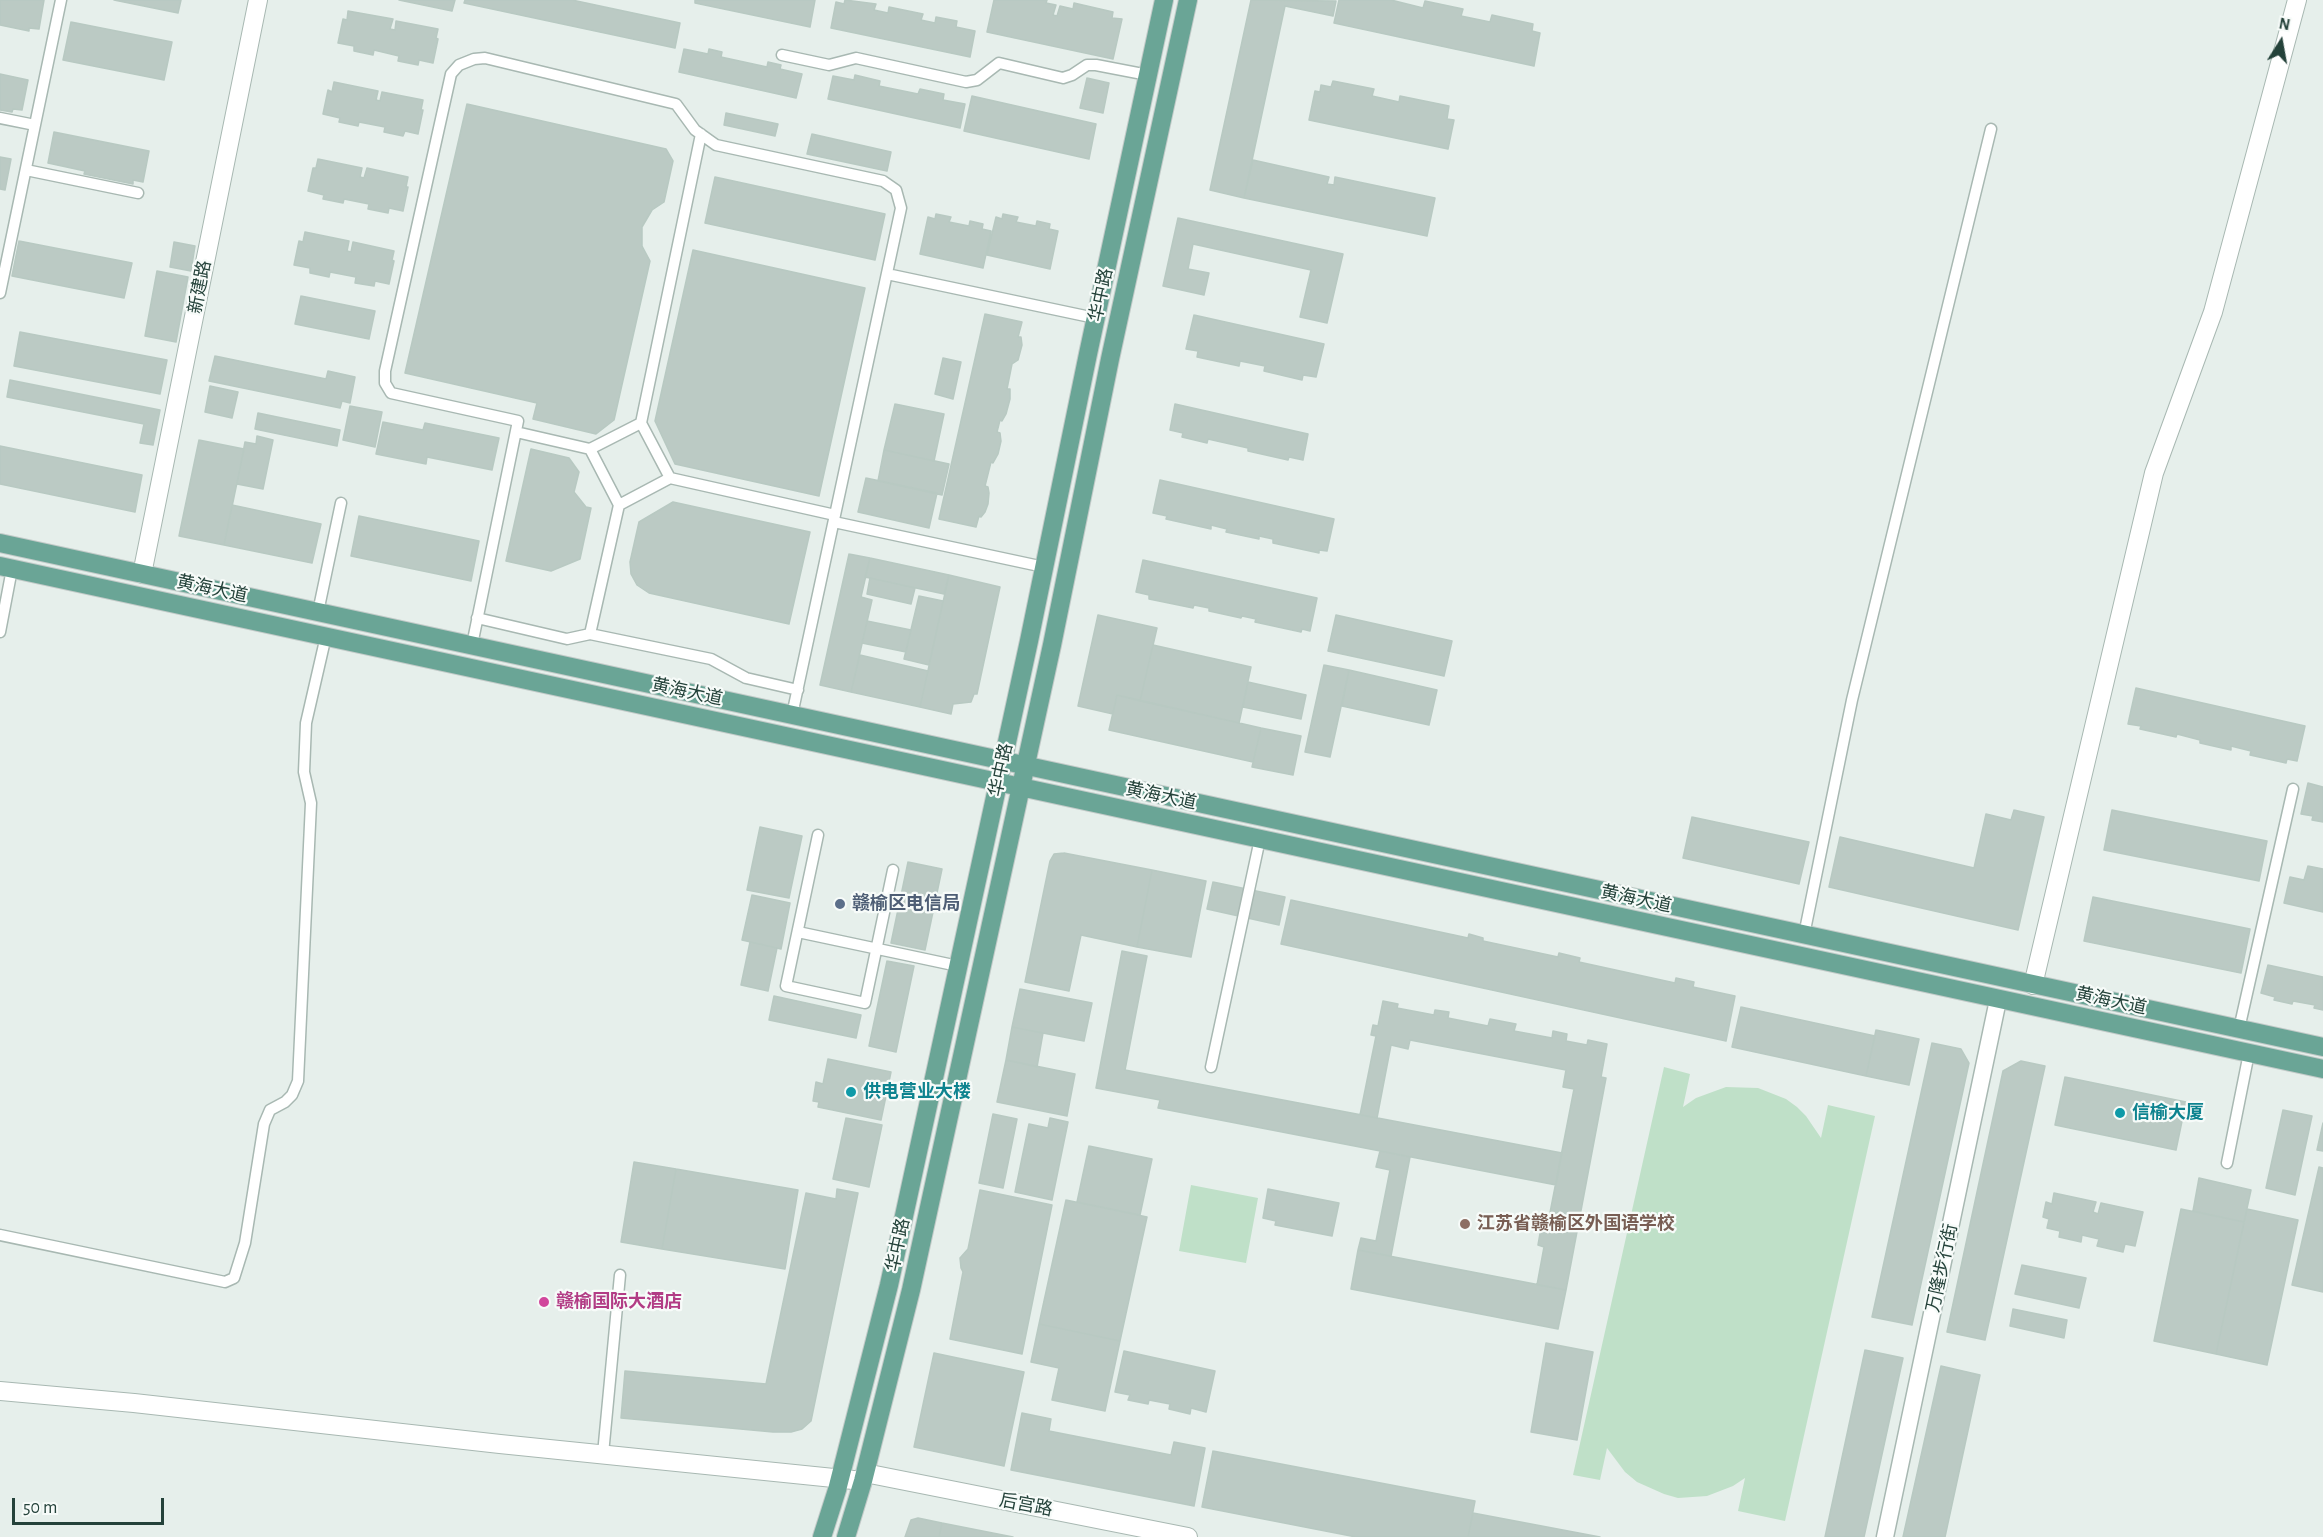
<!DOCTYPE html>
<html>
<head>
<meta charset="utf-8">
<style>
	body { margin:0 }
	#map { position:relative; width:2323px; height:1537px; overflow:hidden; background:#e6efeb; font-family:"Alegreya Sans",sans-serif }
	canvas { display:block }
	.north { position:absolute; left:2251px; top:12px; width:60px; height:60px; -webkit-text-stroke:4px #f7fbf9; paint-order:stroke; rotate:11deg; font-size:16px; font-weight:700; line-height:24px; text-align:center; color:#24423a }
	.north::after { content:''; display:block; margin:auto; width:21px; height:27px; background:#24423a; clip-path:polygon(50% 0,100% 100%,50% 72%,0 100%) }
	.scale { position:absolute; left:12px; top:1498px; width:152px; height:27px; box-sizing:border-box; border:3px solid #24423a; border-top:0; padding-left:8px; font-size:18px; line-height:21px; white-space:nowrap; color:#24423a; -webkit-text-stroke:4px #f7fbf9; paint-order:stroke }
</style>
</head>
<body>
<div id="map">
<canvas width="2323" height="1537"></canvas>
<div class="north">N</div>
<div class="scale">50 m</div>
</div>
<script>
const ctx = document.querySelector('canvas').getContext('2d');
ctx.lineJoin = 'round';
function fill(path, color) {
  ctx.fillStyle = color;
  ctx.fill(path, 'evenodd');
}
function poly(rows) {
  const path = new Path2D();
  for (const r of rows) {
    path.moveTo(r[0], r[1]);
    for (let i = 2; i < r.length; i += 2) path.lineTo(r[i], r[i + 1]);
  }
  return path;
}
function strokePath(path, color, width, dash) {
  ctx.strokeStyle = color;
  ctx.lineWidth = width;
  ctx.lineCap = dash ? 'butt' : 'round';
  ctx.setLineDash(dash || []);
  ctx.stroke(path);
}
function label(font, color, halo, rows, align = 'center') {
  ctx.font = font + ' "Alegreya Sans","Noto Sans SC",sans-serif';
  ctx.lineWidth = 4.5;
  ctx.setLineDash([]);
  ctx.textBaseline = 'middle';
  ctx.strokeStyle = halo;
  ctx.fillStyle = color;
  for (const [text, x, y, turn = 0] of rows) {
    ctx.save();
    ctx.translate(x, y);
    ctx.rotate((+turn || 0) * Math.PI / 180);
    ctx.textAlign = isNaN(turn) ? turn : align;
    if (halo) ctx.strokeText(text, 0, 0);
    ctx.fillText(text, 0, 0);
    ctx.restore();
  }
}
const green = poly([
	[1664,1067,1690,1074,1683,1107,1696,1098,1726,1087,1758,1088,1786,1099,1797,1107,1806,1116,1821,1138,1828,1105,1875,1116,1785,1521,1738,1511,1745,1478,1733,1486,1707,1496,1678,1498,1664,1494,1637,1482,1625,1472,1607,1448,1600,1480,1573,1475],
	[1191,1185,1258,1198,1246,1263,1179,1251]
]);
const building = poly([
	[0,0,44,0,39,29,29,28,29,31,0,25,0,0],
	[114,0,181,0,178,13,114,0],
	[399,0,455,0,452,11,399,0],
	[465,0,572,0,680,23,675,48,464,3,465,0],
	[695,0,815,0,810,27,695,3,695,0],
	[845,0,876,4,874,10,888,13,889,7,923,14,921,20,935,23,936,17,957,21,956,27,975,31,970,57,831,28,836,2,844,4,845,0],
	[994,0,1047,0,1046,3,1056,5,1053,15,1057,16,1060,6,1073,9,1074,3,1113,12,1112,18,1122,19,1113,59,987,32,994,0],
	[1251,0,1336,1,1333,16,1285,6,1244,198,1210,190,1251,0],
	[1339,0,1391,0,1423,8,1425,1,1463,9,1461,16,1490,22,1492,15,1533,24,1532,31,1540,33,1534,66,1334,23,1339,0],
	[348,11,393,19,390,29,395,30,396,21,438,29,436,38,438,39,433,63,419,60,418,65,398,61,399,56,374,50,373,55,354,51,354,46,338,43,343,19,347,20,348,11],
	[71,22,172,42,164,80,63,60,71,22],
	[684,49,708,54,709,49,722,52,721,57,767,67,768,62,781,65,780,69,802,74,796,98,679,72,684,49],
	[0,74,28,80,22,110,13,109,12,112,0,110,0,74],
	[855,75,880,81,879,86,918,94,920,89,944,94,943,100,965,104,960,128,828,99,833,76,854,80,855,75],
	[1087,78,1109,83,1103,113,1080,108,1087,78],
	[1333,81,1374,89,1372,96,1399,102,1400,96,1449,106,1447,119,1454,120,1448,149,1309,120,1315,91,1320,92,1321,85,1331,87,1333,81],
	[334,82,378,91,376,100,380,101,382,92,423,100,421,110,423,110,418,134,405,131,403,136,384,132,385,127,359,122,358,126,339,122,340,118,323,114,328,90,332,92,334,82],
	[972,96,1096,124,1089,159,964,131,972,96],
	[467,104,666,149,673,161,664,202,652,210,642,227,642,246,650,261,614,420,596,434,533,419,537,403,405,373,467,104],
	[726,113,778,124,775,136,724,125,726,113],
	[54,132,149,151,143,182,133,180,133,184,84,174,85,171,48,163,54,132],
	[812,134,891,152,887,171,807,154,812,134],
	[0,157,11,159,5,190,0,189,0,157],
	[318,159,362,168,360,177,364,178,367,168,408,177,406,187,408,187,403,211,389,208,388,213,368,209,369,204,344,199,343,203,323,199,324,195,308,191,313,168,316,168,318,159],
	[1253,160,1329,177,1327,184,1334,185,1335,177,1435,198,1427,236,1244,198,1253,160],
	[715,177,885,214,875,260,705,223,715,177],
	[936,214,951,217,949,222,969,226,970,221,983,224,982,229,991,231,983,268,920,254,928,217,935,219,936,214],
	[1003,214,1018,217,1016,222,1036,226,1037,221,1050,224,1049,229,1058,231,1050,269,987,255,996,217,1002,219,1003,214],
	[1178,218,1343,254,1327,323,1300,317,1311,270,1193,244,1188,269,1209,273,1204,295,1163,286,1178,218],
	[305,232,349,241,347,251,351,252,353,242,394,251,392,260,394,261,389,284,375,281,374,286,355,283,356,277,330,272,329,277,310,273,310,268,294,265,299,241,303,242,305,232],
	[19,241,132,263,124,298,12,276,19,241],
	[174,242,195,246,191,271,170,267,174,242],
	[693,250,865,288,819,496,675,464,655,421,693,250],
	[157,271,188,277,176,342,145,336,157,271],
	[301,296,375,311,369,339,295,324,301,296],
	[985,314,1022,322,1018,337,1021,337,1022,345,1018,360,1012,364,1007,389,1010,389,1010,399,1006,414,1002,421,1000,420,997,432,1000,433,1001,441,998,454,993,463,991,462,985,486,988,487,989,493,988,504,985,512,981,517,979,516,976,527,939,519,985,314],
	[1194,315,1324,344,1316,377,1303,375,1302,380,1264,371,1265,366,1240,361,1239,366,1197,357,1198,351,1186,349,1194,315],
	[20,332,167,360,160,394,14,366,20,332],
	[215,356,326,379,328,371,355,377,350,403,342,401,340,408,209,381,215,356],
	[943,358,961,362,953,399,935,394,943,358],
	[10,380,160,410,153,445,140,443,144,424,7,397,10,380],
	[210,386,238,392,232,418,205,412,210,386],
	[895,404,944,414,934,461,884,450,895,404],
	[1175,404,1308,434,1303,460,1289,457,1288,460,1248,451,1248,448,1208,439,1207,443,1182,437,1183,433,1170,430,1175,404],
	[350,406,382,412,375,447,343,440,350,406],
	[258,413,340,430,337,446,255,429,258,413],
	[383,422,423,430,425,423,499,438,492,470,427,457,426,464,376,454,383,422],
	[257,436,273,440,263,489,237,484,245,442,256,444,257,436],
	[199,440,244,449,224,545,179,536,199,440],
	[0,446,142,475,135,512,0,484,0,446],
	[531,449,569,458,579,472,574,492,586,507,591,508,580,559,551,571,506,561,531,449],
	[884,450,949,464,942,495,878,481,884,450],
	[866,478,937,493,929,528,858,512,866,478],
	[1160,480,1334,519,1327,551,1319,550,1319,553,1273,543,1273,539,1259,536,1259,539,1226,532,1227,529,1211,525,1211,529,1166,519,1167,516,1153,513,1160,480],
	[673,502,810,532,789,624,649,593,637,585,631,574,630,562,639,522,673,502],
	[232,505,321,524,312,563,224,545,232,505],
	[359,516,479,541,471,581,351,556,359,516],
	[849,554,870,558,861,597,872,600,851,692,820,685,849,554],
	[870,558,949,575,944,594,865,577,870,558],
	[1143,560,1317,598,1310,631,1302,629,1301,632,1255,622,1256,619,1242,616,1241,618,1209,611,1209,608,1194,605,1193,608,1149,599,1149,595,1136,592,1143,560],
	[949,575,1000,587,977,694,974,694,971,702,953,704,951,714,920,707,949,575],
	[870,578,915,588,911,604,867,594,870,578],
	[919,596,943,601,929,665,904,659,919,596],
	[1098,615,1157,628,1140,701,1117,695,1113,714,1078,706,1098,615],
	[1336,615,1452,641,1444,676,1328,651,1336,615],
	[867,621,911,630,906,652,862,643,867,621],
	[1153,645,1251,667,1239,723,1140,701,1153,645],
	[860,655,928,671,920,707,851,692,860,655],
	[1324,665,1349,670,1330,757,1305,752,1324,665],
	[1349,670,1437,690,1429,725,1342,706,1349,670],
	[1248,682,1306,695,1301,719,1243,707,1248,682],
	[2136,688,2305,726,2297,761,2287,759,2286,763,2250,755,2251,751,2231,746,2231,750,2200,743,2200,740,2177,734,2176,737,2140,729,2141,726,2128,724,2136,688],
	[1117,695,1261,728,1253,762,1109,730,1117,695],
	[1261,728,1301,736,1293,775,1252,767,1261,728],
	[2308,783,2323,787,2323,822,2312,820,2313,816,2301,814,2308,783],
	[2014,810,2044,817,2018,930,1829,887,1840,837,1974,868,1986,814,2011,820,2014,810],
	[2112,810,2267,841,2259,881,2104,850,2112,810],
	[1692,817,1809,842,1799,884,1683,858,1692,817],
	[760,827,802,836,789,898,747,890,760,827],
	[1064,853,1152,870,1137,947,1081,935,1069,991,1025,982,1050,861,1054,854,1064,853],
	[908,862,942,869,925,950,891,943,908,862],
	[2308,866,2323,869,2323,912,2284,903,2290,877,2304,880,2308,866],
	[1152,870,1206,881,1191,957,1137,947,1152,870],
	[1213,882,1285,897,1279,925,1207,909,1213,882],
	[752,895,790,903,781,949,742,940,752,895],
	[2093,897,2250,929,2241,973,2084,941,2093,897],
	[1291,900,1468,938,1469,934,1483,938,1483,941,1558,957,1559,953,1580,958,1579,962,1675,983,1676,978,1694,982,1693,987,1735,996,1726,1041,1281,944,1291,900],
	[750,942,777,948,768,991,741,985,750,942],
	[1122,951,1147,956,1125,1070,1562,1153,1556,1185,1158,1108,1160,1100,1096,1088,1122,951],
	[887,961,914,966,896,1052,869,1046,887,961],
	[2268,965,2323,977,2323,1010,2314,1008,2315,1005,2293,1001,2292,1004,2274,1000,2275,997,2261,993,2268,965],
	[1020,989,1092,1003,1084,1041,1012,1027,1020,989],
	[774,996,861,1015,856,1038,769,1020,774,996],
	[1383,1001,1398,1004,1397,1008,1434,1015,1435,1010,1449,1012,1448,1018,1488,1026,1490,1019,1516,1024,1514,1031,1552,1038,1553,1031,1567,1034,1566,1041,1587,1045,1588,1040,1607,1044,1601,1077,1606,1078,1566,1290,1537,1285,1544,1247,1538,1245,1542,1222,1548,1223,1574,1089,1563,1087,1566,1070,1410,1040,1408,1049,1391,1045,1377,1118,1360,1115,1376,1036,1371,1035,1373,1025,1378,1026,1383,1001],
	[1741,1007,1875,1036,1866,1076,1732,1047,1741,1007],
	[1012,1027,1043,1033,1037,1067,1006,1060,1012,1027],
	[1876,1030,1919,1039,1909,1085,1866,1076,1876,1030],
	[1932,1043,1961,1049,1969,1063,1912,1325,1872,1317,1932,1043],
	[828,1059,891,1072,881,1120,818,1107,819,1102,813,1101,816,1082,823,1084,828,1059],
	[1006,1060,1075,1074,1067,1116,997,1102,1006,1060],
	[2021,1061,2045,1066,1985,1340,1947,1332,2003,1071,2021,1061],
	[2065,1077,2186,1102,2176,1150,2055,1125,2065,1077],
	[2283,1110,2312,1116,2295,1195,2266,1188,2283,1110],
	[993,1114,1017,1119,1003,1188,979,1183,993,1114],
	[846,1118,882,1125,869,1187,833,1179,846,1118],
	[1050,1118,1068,1122,1052,1200,1015,1192,1029,1124,1048,1128,1050,1118],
	[2323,1123,2323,1151,2317,1150,2323,1123],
	[1089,1146,1152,1159,1140,1215,1077,1202,1089,1146],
	[1380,1151,1410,1157,1391,1256,1358,1250,1361,1238,1376,1241,1390,1170,1376,1167,1380,1151],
	[634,1162,676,1169,662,1249,621,1242,634,1162],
	[2319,1167,2323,1168,2323,1292,2292,1285,2319,1167],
	[676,1169,798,1190,785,1269,662,1249,676,1169],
	[2199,1178,2251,1190,2244,1222,2193,1211,2199,1178],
	[837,1189,858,1193,811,1421,802,1429,791,1432,773,1432,621,1418,625,1371,766,1384,806,1193,836,1199,837,1189],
	[1268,1189,1339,1203,1332,1236,1275,1225,1276,1221,1263,1218,1268,1189],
	[980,1190,1052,1205,1022,1354,950,1339,963,1272,961,1268,960,1258,968,1249,980,1190],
	[2054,1193,2096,1202,2093,1212,2098,1214,2101,1203,2143,1212,2135,1246,2125,1244,2123,1252,2097,1246,2099,1239,2082,1235,2081,1242,2059,1237,2060,1231,2047,1228,2049,1219,2043,1217,2046,1202,2052,1204,2054,1193],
	[1066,1200,1147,1217,1120,1341,1039,1324,1066,1200],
	[2181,1209,2244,1222,2216,1354,2154,1341,2181,1209],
	[2247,1209,2298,1220,2267,1365,2216,1354,2247,1209],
	[1358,1250,1566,1290,1558,1329,1351,1289,1358,1250],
	[2022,1265,2086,1278,2079,1308,2015,1294,2022,1265],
	[2013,1309,2067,1320,2064,1338,2010,1326,2013,1309],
	[1039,1324,1120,1341,1105,1411,1052,1400,1059,1368,1031,1362,1039,1324],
	[1546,1343,1593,1352,1577,1440,1531,1432,1546,1343],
	[1865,1350,1903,1358,1864,1537,1825,1537,1865,1350],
	[1124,1351,1215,1371,1206,1412,1191,1408,1190,1414,1169,1409,1170,1404,1149,1400,1148,1404,1128,1400,1130,1395,1115,1392,1124,1351],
	[934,1353,1024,1372,1004,1466,914,1447,934,1353],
	[1941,1366,1980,1375,1945,1537,1903,1537,1941,1366],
	[1022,1413,1051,1419,1049,1431,1171,1455,1174,1442,1205,1448,1194,1506,1011,1470,1022,1413],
	[1213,1451,1475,1501,1468,1537,1356,1537,1202,1507,1213,1451],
	[1473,1513,1600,1537,1468,1537,1473,1513],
	[918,1518,942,1523,939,1537,905,1537,911,1520,918,1518],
	[942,1523,1013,1537,939,1537,942,1523]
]);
const service = poly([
	[782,55,829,65,856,58,966,82,977,80,999,63,1063,78,1072,75,1087,65,1096,65,1148,75],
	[0,118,35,125],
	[26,170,138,193],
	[887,274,1095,318],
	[0,293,61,0],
	[641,423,590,449,619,505,670,478,641,423,701,134],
	[516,432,590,449],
	[670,478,835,515],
	[834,522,1044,567],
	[318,612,341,503],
	[477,618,567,639,590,634,711,659,746,678,798,690],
	[0,632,12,569],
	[590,634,619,505],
	[472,645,518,421,391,393,385,383,385,371,451,74,459,65,474,59,485,58,676,104,695,130,716,145,883,181,896,190,901,208,792,715],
	[818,835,786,986,865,1003,893,870],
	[798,932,958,966],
	[1804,935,1852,700,1991,129],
	[2239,1029,2293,789],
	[1211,1067,1260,839],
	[2227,1163,2249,1053],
	[0,1235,225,1282,234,1278,245,1243,264,1124,270,1110,285,1102,292,1095,298,1081,311,803,304,772,306,723,326,636],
	[603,1454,620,1275]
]);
const pedestrian = poly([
	[1885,1537,1998,1000]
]);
const minor = poly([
	[142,574,258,0],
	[2033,985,2154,473,2213,312,2297,0],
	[0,1391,134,1403,500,1444,863,1481],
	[865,1473,1188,1537]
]);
const primary = poly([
	[0,543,2323,1047],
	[0,566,2323,1069],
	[822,1537,837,1490,889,1285,1029,641,1088,354,1164,0],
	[846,1537,863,1481,911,1290,1052,645,1110,359,1188,0]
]);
const markers = [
	[840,904,6,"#5c6f8a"],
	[851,1092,6,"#0f9aa8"],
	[2120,1113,6,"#0f9aa8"],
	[1465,1224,6,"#8d6e63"],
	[544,1302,6,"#d1479c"]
];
const streetNames = [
	["新建路",200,287,-79],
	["华中路",1101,295,-78],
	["黄海大道",212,589,12],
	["黄海大道",687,692,12],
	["华中路",1001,770,-78],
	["黄海大道",1161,796,12],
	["黄海大道",1636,899,12],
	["黄海大道",2111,1001,12],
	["华中路",898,1245,-78],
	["万隆步行街",1942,1268,-78],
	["后宫路",1026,1505,11]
];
const serviceNames = [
	["赣榆区电信局",852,904]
];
const cultureNames = [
	["供电营业大楼",863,1092],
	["信榆大厦",2132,1113]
];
const educationNames = [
	["江苏省赣榆区外国语学校",1477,1224]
];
const hotelNames = [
	["赣榆国际大酒店",556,1302]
];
fill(green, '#bfe0c8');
fill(building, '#bbcac4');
strokePath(building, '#b8c9c2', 1.5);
strokePath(service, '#a8b8b2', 13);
strokePath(pedestrian, '#a8b8b2', 19);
strokePath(minor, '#a8b8b2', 20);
strokePath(primary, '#c2cac8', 20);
strokePath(service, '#fff', 10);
strokePath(pedestrian, '#fff', 16);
strokePath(minor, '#fff', 18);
strokePath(primary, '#6aa596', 18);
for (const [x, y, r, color] of markers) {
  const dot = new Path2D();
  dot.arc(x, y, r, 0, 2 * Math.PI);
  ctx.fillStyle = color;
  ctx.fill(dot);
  strokePath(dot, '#f7fbf9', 2);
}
label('18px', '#24423a', '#f7fbf9', streetNames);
label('bold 18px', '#4e5e75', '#f7fbf9', serviceNames, 'left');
label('bold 18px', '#0d838f', '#f7fbf9', cultureNames, 'left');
label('bold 18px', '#785e54', '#f7fbf9', educationNames, 'left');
label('bold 18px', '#b23c85', '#f7fbf9', hotelNames, 'left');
</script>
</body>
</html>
